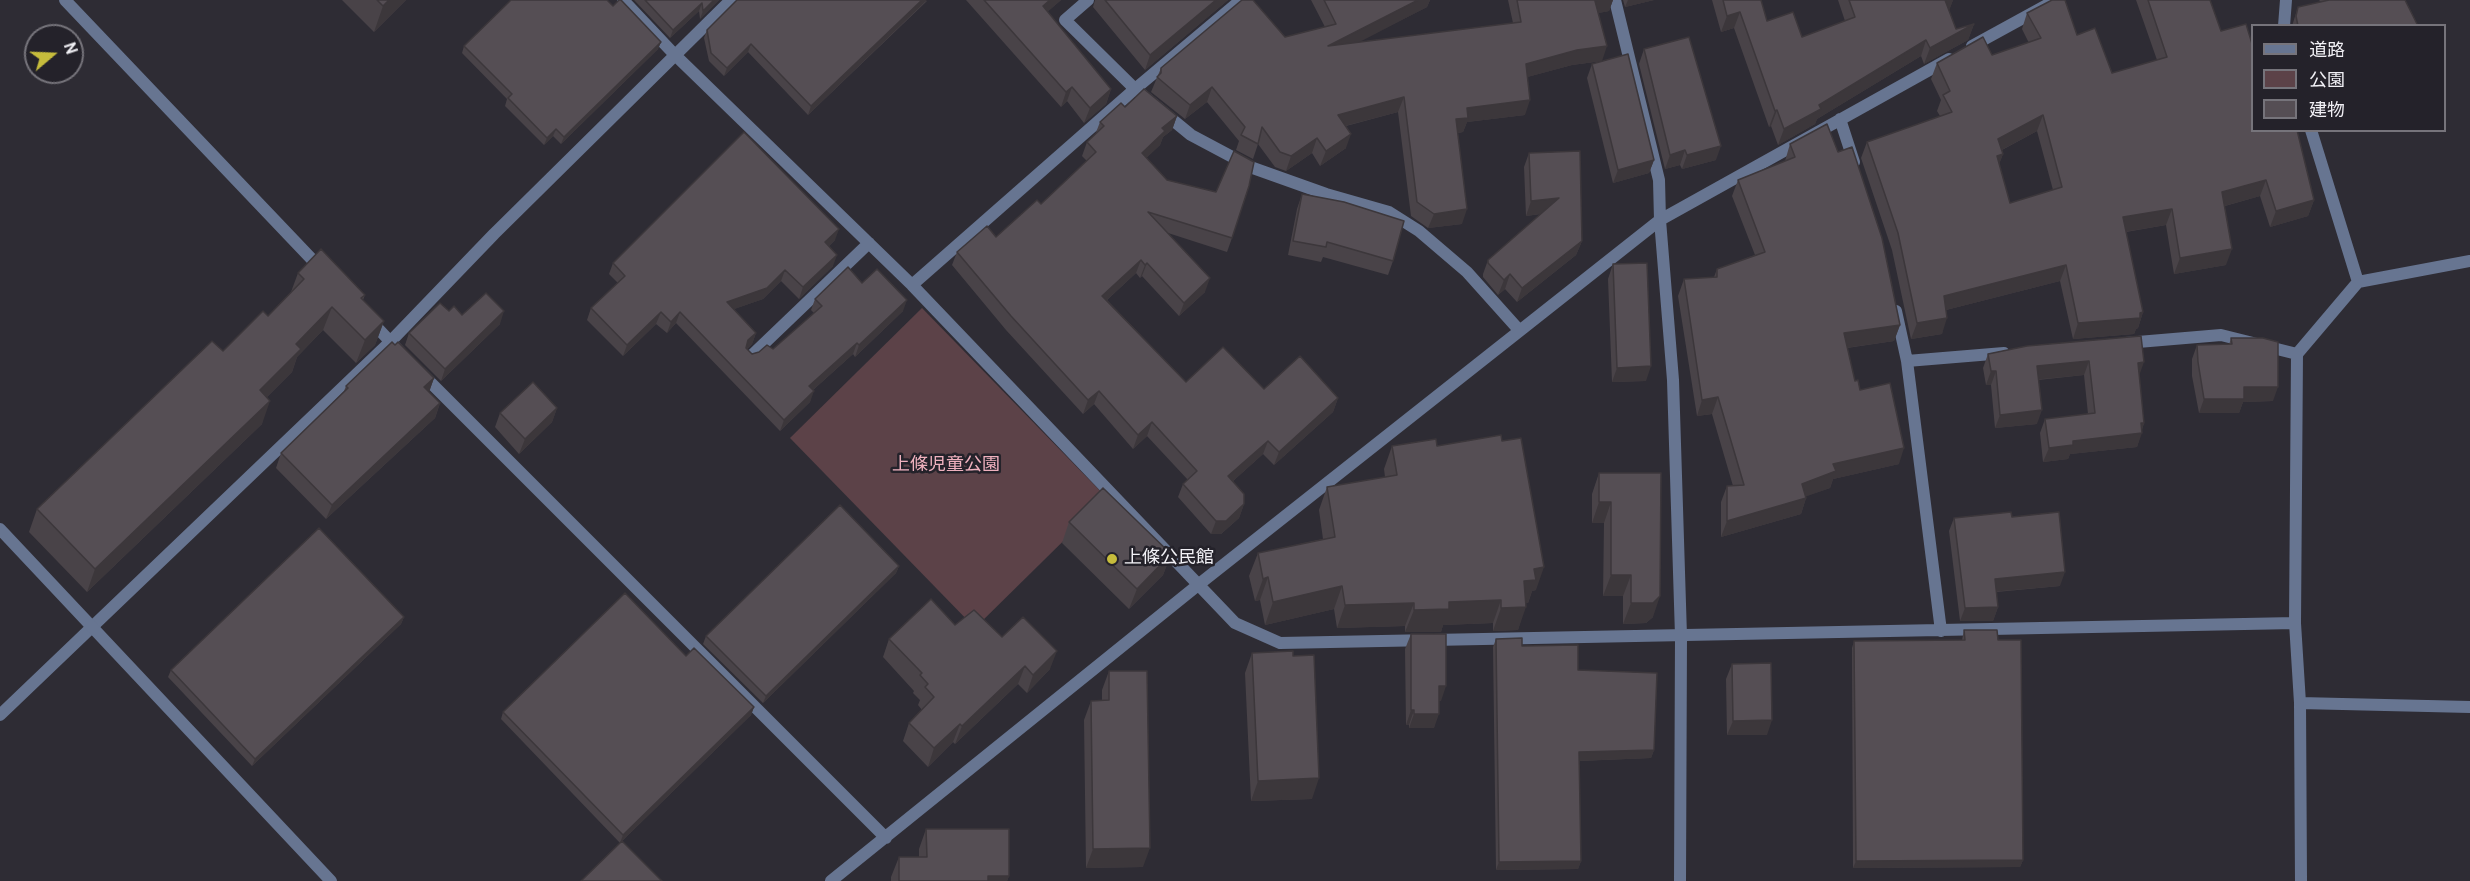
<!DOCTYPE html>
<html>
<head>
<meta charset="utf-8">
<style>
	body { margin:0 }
	#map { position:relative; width:2470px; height:881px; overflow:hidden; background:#2e2c34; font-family:Overpass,"Noto Sans JP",sans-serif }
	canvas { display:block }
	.legend { position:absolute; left:2251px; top:24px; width:195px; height:108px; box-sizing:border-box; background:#24222a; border:2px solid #76747b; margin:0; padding:8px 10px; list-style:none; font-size:18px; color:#f1f0f5 }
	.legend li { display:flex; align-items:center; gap:12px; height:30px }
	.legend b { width:30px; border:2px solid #76747b }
	.north { position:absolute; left:24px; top:24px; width:60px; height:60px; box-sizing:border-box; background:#24222a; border:2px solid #76747b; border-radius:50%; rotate:71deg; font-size:16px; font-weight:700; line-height:24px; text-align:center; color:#f1f0f5 }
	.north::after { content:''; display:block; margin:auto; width:21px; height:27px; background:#c6bc3c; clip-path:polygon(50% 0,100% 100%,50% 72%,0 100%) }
</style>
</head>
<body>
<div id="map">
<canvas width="2470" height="881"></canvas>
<ul class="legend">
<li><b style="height:8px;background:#677591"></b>道路</li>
<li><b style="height:16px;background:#5c4248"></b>公園</li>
<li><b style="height:16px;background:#554e54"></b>建物</li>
</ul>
<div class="north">N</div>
</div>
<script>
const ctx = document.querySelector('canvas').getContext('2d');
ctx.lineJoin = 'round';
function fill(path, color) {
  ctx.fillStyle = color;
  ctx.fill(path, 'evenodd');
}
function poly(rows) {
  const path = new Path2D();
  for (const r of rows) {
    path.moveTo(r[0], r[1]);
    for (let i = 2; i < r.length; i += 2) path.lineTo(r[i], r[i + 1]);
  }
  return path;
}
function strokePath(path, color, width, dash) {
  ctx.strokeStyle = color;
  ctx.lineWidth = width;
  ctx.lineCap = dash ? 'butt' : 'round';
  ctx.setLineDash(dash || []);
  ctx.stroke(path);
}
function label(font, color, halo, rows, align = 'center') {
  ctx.font = font + ' Overpass,"Noto Sans JP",sans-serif';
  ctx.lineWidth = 5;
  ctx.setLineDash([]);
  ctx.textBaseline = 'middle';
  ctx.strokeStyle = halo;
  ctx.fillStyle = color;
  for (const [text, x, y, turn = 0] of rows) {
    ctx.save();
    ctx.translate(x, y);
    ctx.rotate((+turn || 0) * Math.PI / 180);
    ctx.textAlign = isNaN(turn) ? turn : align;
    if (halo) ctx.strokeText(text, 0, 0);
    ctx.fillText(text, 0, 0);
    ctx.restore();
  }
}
const green = poly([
	[922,308,1107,498,975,628,790,438]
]);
const minor = poly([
	[65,0,323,271],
	[623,0,674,54,912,285,1235,623,1280,643,2295,623],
	[1241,0,1135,89,1191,135,1253,168,1326,194,1389,212,1419,231,1467,272,1519,330],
	[1615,0,1659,180,1660,220,1673,380,1681,636,1680,881],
	[2284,26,2286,0],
	[1972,46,2056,0],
	[1840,119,1854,162],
	[2358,282,2470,261],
	[912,285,1135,89,1065,20,1088,0],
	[1896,311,1907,361,1941,631],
	[370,320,401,353],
	[2126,343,2221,335,2297,354,2295,623,2300,703,2301,881],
	[2297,354,2358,282,2311,130],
	[750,357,869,243],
	[1907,361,2004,353],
	[420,372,886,838],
	[2300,703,2470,707],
	[0,715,390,342,494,234,731,0],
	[831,881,1198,585,1660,220,1949,59]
]);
const tertiary = poly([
	[0,529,331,881]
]);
const wall = poly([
	[342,0,406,0,374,32],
	[634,0,719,0,700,19,699,11,670,38],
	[966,0,1061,0,1047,12,1111,89,1106,104,1084,123,1067,101,1061,107],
	[1095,0,1228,0,1145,70,1093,7],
	[1311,0,1430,0,1427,7,1358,42,1513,23,1508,0,1613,0,1609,11,1598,13,1602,61,1572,65,1527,77,1525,115,1467,122,1463,132,1458,133,1462,224,1428,228,1411,216,1398,112,1346,126,1346,148,1320,166,1312,153,1286,171,1275,167,1258,144,1253,159,1236,150,1239,141,1207,102,1185,119,1151,92,1161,68,1325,27],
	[1623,0,1654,0,1625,7],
	[1712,0,1761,0,1767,21,1802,37,1845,21,1838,0,1953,0,1949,10,1956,29,1974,24,1968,40,1924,64,1921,56,1817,119,1815,124,1778,145,1771,126,1769,127,1734,28,1721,32],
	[2136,0,2210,0,2253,130,2314,200,2308,216,2270,227,2260,196,2225,206,2226,265,2174,274,2166,225,2126,232,2143,312,2138,328,2136,329,2134,334,2073,339,2060,281,1946,310,1942,334,1911,339,1892,250,1861,158,1867,142,1940,116,1937,111,1941,100,1931,79,1937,63,1992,55,2029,43,2022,29,2027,13,2077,35,2112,73,2157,60],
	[2037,131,2053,190,2010,203,1999,164,2003,154,2002,150],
	[2319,0,2405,0,2418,26,2292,26,2298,7,2321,2],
	[927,1,808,115,748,52,724,76,709,61,704,38,707,30],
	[613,6,661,42,658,49,561,144,553,136,544,145,505,106,507,99,462,53,464,46],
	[1644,49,1716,160,1682,169,1680,165,1665,169,1639,64],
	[1592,64,1654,160,1649,173,1613,183,1587,78],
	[1125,107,1177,116,1172,130,1163,137,1160,145,1146,158,1167,180,1232,238,1227,252,1168,233,1205,292,1179,316,1142,276,1140,278,1136,273,1107,300,1186,382,1264,389,1338,398,1333,412,1274,465,1263,454,1233,481,1244,504,1239,518,1221,534,1211,534,1178,497,1183,484,1188,480,1147,436,1133,449,1094,404,1083,414,1006,330,952,265,957,252,996,237,1041,204,1087,161,1082,156,1087,142,1095,135,1100,122],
	[1790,144,1900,325,1894,341,1847,348,1855,381,1860,390,1899,464,1833,479,1830,488,1806,496,1806,498,1801,514,1721,537,1721,502,1727,486,1733,486,1712,414,1697,416,1678,296,1684,279,1714,277,1717,269,1755,255,1732,196,1738,180,1785,161],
	[1529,153,1582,241,1576,255,1517,302,1505,289,1498,295,1483,277,1483,274,1488,260,1541,214,1526,216,1524,167],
	[1302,194,1393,261,1388,275,1323,257,1321,262,1288,255,1297,209],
	[835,240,829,246,833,266,799,299,781,281,763,299,734,309,756,333,752,344,747,349,752,354,773,349,814,313,811,310,815,299,862,283,903,311,855,357,853,354,813,390,810,402,780,431,676,323,667,333,656,324,623,356,587,320,591,308,618,283,609,274,613,263],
	[1613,264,1646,381,1612,382,1608,279],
	[298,273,365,295,363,300,384,321,375,345,356,363,323,330,297,357,292,372,267,397,262,424,87,592,29,532,37,509,268,316,291,292],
	[449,311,500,324,441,381,405,345,409,333],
	[2231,338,2273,401,2243,402,2239,413,2199,413,2192,376,2192,359,2197,345,2229,345],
	[2027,346,2139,375,2144,423,2137,447,2070,454,2068,459,2043,462,2040,433,2045,419,2088,414,2084,375,2038,380,2037,424,1995,428,1991,385,1986,385,1983,368,1988,354],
	[434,378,429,392,440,403,435,418,326,519,276,468,281,453,344,391,346,386],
	[557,408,552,422,519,454,495,427,500,413],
	[1392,446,1437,446,1536,590,1532,591,1528,603,1526,603,1518,630,1493,631,1493,623,1443,625,1441,632,1405,632,1405,626,1337,628,1334,609,1265,625,1260,600,1255,601,1249,576,1258,553,1323,539,1319,510,1327,487,1385,477,1384,469],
	[1599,473,1653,617,1646,623,1623,624,1623,596,1603,596,1604,523,1592,523,1592,494],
	[2012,517,2060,586,1996,592,1998,607,1993,621,1960,621,1949,531,1954,518],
	[1069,522,1171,554,1163,575,1129,609,1062,543],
	[899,566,896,573,763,703,703,644,706,636],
	[404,617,401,624,252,766,168,677,171,670],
	[955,625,1002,637,1050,669,1027,693,1018,684,955,744,953,742,928,767,903,741,909,723,922,710,918,705,920,700,913,693,914,691,883,657,889,639],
	[1964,630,2023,860,2020,867,1853,868,1852,648,1854,641,1962,640],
	[1411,634,1441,701,1439,701,1434,728,1409,728,1409,725,1406,725,1405,649],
	[1496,639,1522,646,1578,670,1654,750,1651,758,1579,761,1581,861,1578,869,1496,870,1493,647],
	[1252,653,1293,656,1312,799,1251,801,1245,673],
	[1732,664,1767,735,1727,735,1726,679],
	[1109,671,1143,867,1086,868,1084,720,1091,701,1102,701,1102,690],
	[754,707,751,715,620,843,501,719,503,712],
	[926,829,1009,876,1007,881,891,881,891,877,899,857,919,857,919,849]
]);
const shadedWall = poly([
	[389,0,406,0,374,32,383,6],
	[714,0,719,0,700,19,703,11],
	[922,0,927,0,808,115,811,106],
	[1050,0,1061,0,1037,21,1043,6],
	[1216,0,1228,0,1145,70,1150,55],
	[1418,0,1430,0,1427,7,1323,61,1328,46],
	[1597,0,1613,0,1609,11,1590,15,1595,1],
	[1628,0,1654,0,1625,7],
	[1945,0,1953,0,1949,11],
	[702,3,699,11,670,38,673,30],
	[1740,12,1734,28,1721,32,1727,16],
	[1974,24,1968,40,1924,64,1930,48],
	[1926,40,1921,56,1817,119,1815,124,1778,145,1784,129,1819,105],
	[661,42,658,49,561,144,564,137],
	[751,44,748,52,724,76,727,68],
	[1607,46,1602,61,1572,65,1520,79,1526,64,1577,50],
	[1072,87,1067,101,1061,107,1066,92],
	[1212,87,1207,102,1185,119,1190,105],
	[1111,89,1106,104,1084,123,1090,108],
	[1404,97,1398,112,1333,129,1338,115],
	[1530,100,1525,115,1467,122,1463,132,1451,134,1456,119,1467,108],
	[1777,110,1771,126,1769,127,1775,111],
	[2043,115,2037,131,1992,155,1998,139],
	[1177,116,1172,130,1163,137,1160,145,1137,167,1142,153,1162,128],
	[556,129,553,136,544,145,547,138],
	[1351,134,1346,148,1320,166,1326,151],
	[1317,138,1312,153,1286,171,1291,156],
	[1721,146,1716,160,1682,169,1687,155],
	[1685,150,1680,165,1665,169,1670,155],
	[2003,154,1997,170,1997,156],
	[1654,160,1649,173,1613,183,1618,170],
	[2266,180,2260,196,2217,208,2222,192],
	[1559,198,1554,212,1526,216,1531,201],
	[2314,200,2308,216,2270,227,2276,211],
	[1467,209,1462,224,1428,228,1434,214],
	[2172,209,2166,225,2118,233,2123,217],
	[839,229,835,240,821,253,825,242],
	[1582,241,1576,255,1517,302,1522,288],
	[2232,249,2226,265,2174,274,2180,258],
	[837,255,833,266,799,299,803,287],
	[1141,260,1136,273,1097,309,1102,296],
	[1147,263,1142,276,1140,278,1145,265],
	[2066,265,2060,281,1938,312,1944,296],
	[785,270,781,281,763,299,723,313,727,302],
	[1510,274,1505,289,1498,295,1504,280],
	[1210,278,1205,292,1179,316,1184,303],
	[907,300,903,311,855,357,859,345],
	[332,307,323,330,297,357,292,372,251,413,260,390,296,344],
	[504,311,500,324,441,381,445,369],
	[661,312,656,324,623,356,627,345],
	[680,312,676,323,667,333,671,322],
	[2143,312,2138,328,2136,329,2134,334,2073,339,2078,323],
	[1947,318,1942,334,1911,339,1917,323],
	[384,321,375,345,356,363,365,340],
	[1900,325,1894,341,1838,349,1844,333],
	[756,333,752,344,744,351,748,340],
	[857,343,853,354,805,397,809,386],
	[2089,361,2084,375,2032,380,2037,366],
	[2144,362,2139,376,2138,363],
	[1651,366,1646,381,1612,382,1617,368],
	[1991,371,1996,371,1991,385,1986,385],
	[434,378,429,392,424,387],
	[2244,387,2278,387,2273,401,2243,402,2239,413,2199,413,2204,399],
	[814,391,810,402,780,431,784,420],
	[1099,391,1094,404,1083,414,1088,400],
	[1718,397,1712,414,1697,416,1702,400],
	[1338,398,1333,412,1274,465,1279,452],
	[270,401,262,424,87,592,95,569],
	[440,403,435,418,326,519,332,505],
	[557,408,552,422,519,454,525,439],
	[2042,410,2037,424,1995,428,2000,415],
	[1152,422,1147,436,1133,449,1138,435],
	[2141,423,2144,423,2140,434,2142,433,2137,447,2070,454,2068,459,2043,462,2049,448,2073,441],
	[1268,441,1263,454,1223,490,1228,476],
	[1904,448,1899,464,1833,479,1830,488,1796,500,1802,484,1833,464],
	[1806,498,1801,514,1721,537,1727,521],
	[1599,502,1611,502,1604,523,1592,523],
	[1244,504,1239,518,1221,534,1211,534,1216,521],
	[1171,554,1163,575,1129,609,1137,589],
	[899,566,896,573,763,703,766,696],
	[1544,567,1536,590,1532,591,1528,603,1516,603,1524,581,1534,569],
	[2065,572,2060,586,1990,592,1995,579],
	[1611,575,1631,575,1623,596,1603,596],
	[1268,577,1260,600,1255,601,1263,579],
	[1342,586,1334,609,1265,625,1273,602],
	[1660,596,1653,617,1646,623,1623,624,1631,603],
	[1501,600,1493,623,1443,625,1441,632,1405,632,1414,610,1449,602],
	[1414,603,1405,626,1337,628,1345,605],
	[1526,607,1518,630,1493,631,1501,608],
	[1998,607,1993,621,1960,621,1965,608],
	[404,617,401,624,252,766,255,759],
	[1057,651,1050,669,1027,693,1033,675],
	[1025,666,1018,684,955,744,962,726],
	[1439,686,1446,686,1441,701,1434,700],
	[754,707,751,715,620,843,623,835],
	[1411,710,1414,710,1409,725,1406,725],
	[1414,714,1439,714,1434,728,1409,728],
	[1772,720,1767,735,1727,735,1733,721],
	[960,724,953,742,928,767,934,748],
	[1654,750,1651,758,1576,761,1579,752],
	[1319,778,1312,799,1251,801,1258,781],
	[1150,848,1143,867,1086,868,1093,849],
	[2023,860,2020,867,1853,868,1856,861],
	[1581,861,1578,869,1496,870,1499,862],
	[988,876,1009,876,1007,881,986,881]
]);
const building = poly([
	[377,0,389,0,383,6,377,0],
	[511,0,607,0,613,6,619,0,621,0,661,42,564,137,556,129,547,138,508,98,512,94,464,46,511,0],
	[645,0,714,0,703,11,702,3,673,30,645,0],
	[737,0,922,0,811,106,751,44,727,68,711,53,707,30,737,0],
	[984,0,1050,0,1043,6,1111,89,1090,108,1072,87,1066,92,984,0],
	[1105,0,1216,0,1150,55,1105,0],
	[1242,0,1253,0,1285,37,1336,24,1324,0,1418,0,1328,46,1521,22,1517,0,1597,0,1595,1,1607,46,1577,50,1526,64,1530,100,1467,108,1468,118,1456,119,1467,209,1434,214,1417,202,1404,97,1338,115,1351,134,1326,151,1317,138,1291,156,1280,152,1262,127,1258,144,1241,135,1245,127,1212,87,1190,105,1157,77,1161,73,1161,68,1242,0],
	[1723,0,1761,0,1767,21,1793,12,1802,37,1855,17,1849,0,1945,0,1956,29,1974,24,1930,48,1926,40,1819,105,1821,109,1784,129,1777,110,1775,111,1740,12,1727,16,1723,0],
	[2052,0,2065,0,2077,35,2095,28,2112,73,2167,57,2148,0,2210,0,2221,31,2246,24,2253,47,2253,130,2297,130,2314,200,2276,211,2266,180,2222,192,2232,249,2180,258,2172,209,2123,217,2143,312,2140,313,2140,318,2078,323,2066,265,1944,296,1947,318,1917,323,1898,233,1867,142,1952,112,1943,95,1950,91,1937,63,1983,37,1992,55,2041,38,2027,13,2052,0],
	[2043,115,2062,187,2010,203,1997,156,2003,154,1998,139,2043,115],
	[2329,0,2405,0,2418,26,2298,26,2296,16,2298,7,2329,0],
	[1689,37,1721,146,1687,155,1685,150,1670,155,1644,49,1689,37],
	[1628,54,1654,160,1618,170,1592,64,1628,54],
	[1144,89,1177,116,1162,128,1165,131,1142,153,1167,180,1216,192,1234,151,1254,162,1249,186,1232,238,1148,212,1210,278,1184,303,1147,263,1145,265,1141,260,1102,296,1186,382,1223,347,1264,389,1300,356,1338,398,1279,452,1268,441,1228,476,1244,494,1244,504,1226,521,1216,521,1183,484,1197,471,1152,422,1138,435,1099,391,1088,400,1011,316,957,252,987,226,996,237,1037,200,1041,204,1096,152,1087,142,1104,126,1100,122,1121,103,1125,107,1144,89],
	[1827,124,1838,152,1852,147,1882,238,1900,325,1844,333,1855,381,1858,380,1860,390,1890,383,1904,448,1833,464,1836,471,1802,484,1806,498,1727,521,1727,486,1744,485,1718,397,1702,400,1684,279,1717,277,1717,269,1765,252,1738,180,1795,157,1790,144,1827,124],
	[744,132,839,229,825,242,837,255,803,287,785,270,767,288,727,302,756,333,748,340,746,348,752,354,759,352,767,345,773,349,822,306,815,299,848,267,862,283,877,269,907,300,859,345,857,343,809,386,814,391,784,420,680,312,671,322,661,312,627,345,591,308,625,276,613,263,744,132],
	[1580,151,1582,241,1522,288,1510,274,1504,280,1488,263,1488,260,1559,198,1531,201,1529,153,1580,151],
	[1302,194,1344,202,1404,221,1393,261,1327,242,1326,247,1293,241,1302,194],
	[321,249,365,295,361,298,384,321,365,340,332,307,296,344,301,349,260,390,270,401,95,569,37,509,212,341,223,351,263,311,268,316,304,279,298,273,321,249],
	[1647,263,1651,366,1617,368,1613,264,1647,263],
	[486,293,504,311,445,369,409,333,440,303,449,311,454,306,462,315,486,293],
	[2141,336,2144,362,2138,363,2144,423,2141,423,2142,433,2073,441,2073,445,2049,448,2045,419,2095,413,2089,361,2037,366,2042,410,2000,415,1996,371,1991,371,1988,354,2027,346,2141,336],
	[2231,338,2263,338,2278,342,2278,387,2244,387,2244,399,2204,399,2198,362,2197,345,2232,344,2231,338],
	[392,342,395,345,398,342,434,378,424,387,440,403,332,505,281,453,348,388,346,386,392,342],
	[533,382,557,408,525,439,500,413,533,382],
	[1501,435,1502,441,1521,438,1544,567,1534,569,1536,580,1524,581,1526,607,1501,608,1501,600,1449,602,1449,609,1414,610,1414,603,1345,605,1342,586,1273,602,1268,577,1263,579,1258,553,1335,537,1327,487,1397,475,1392,446,1436,439,1437,446,1501,435],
	[1599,473,1661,473,1660,596,1653,603,1631,603,1631,575,1611,575,1611,502,1599,502,1599,473],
	[1103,488,1171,554,1137,589,1069,522,1103,488],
	[840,505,899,566,766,696,706,636,840,505],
	[2011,512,2012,517,2059,512,2065,572,1995,579,1998,607,1965,608,1954,518,2011,512],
	[319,528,404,617,255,759,171,670,319,528],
	[625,593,686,656,694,648,754,707,623,835,503,712,625,593],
	[931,599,955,625,974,610,1002,637,1023,617,1057,651,1033,675,1025,666,962,726,960,724,934,748,909,723,934,697,925,687,928,684,920,675,922,673,889,639,931,599],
	[1964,630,1997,630,1998,640,2021,640,2023,860,1856,861,1854,641,1965,640,1964,630],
	[1411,634,1446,634,1446,686,1439,686,1439,714,1414,714,1414,710,1411,710,1411,634],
	[1522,638,1522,646,1578,645,1578,670,1657,673,1654,750,1579,752,1581,861,1499,862,1496,639,1522,638],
	[1293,651,1293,656,1314,655,1319,778,1258,781,1252,653,1293,651],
	[1771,663,1772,720,1733,721,1732,664,1771,663],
	[1109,671,1147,671,1150,848,1093,849,1091,701,1109,700,1109,671],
	[926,829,1009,829,1009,876,988,876,988,881,899,881,899,857,927,857,926,829],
	[622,841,662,881,581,881,622,841]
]);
const markers = [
	[1112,559,6,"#c6bc3c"]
];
const parkNames = [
	["上條児童公園",946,466]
];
const poiNames = [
	["上條公民館",1124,559]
];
fill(green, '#5c4248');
strokePath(minor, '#677591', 12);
strokePath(tertiary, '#677591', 12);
fill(wall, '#494348');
fill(shadedWall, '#3c373b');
fill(building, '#554e54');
strokePath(building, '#3c373b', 1.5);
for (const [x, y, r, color] of markers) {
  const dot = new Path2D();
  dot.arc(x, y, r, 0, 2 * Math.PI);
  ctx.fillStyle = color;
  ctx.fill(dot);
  strokePath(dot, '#24222a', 2);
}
label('18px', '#efb1be', '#24222a', parkNames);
label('18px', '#f1f0f5', '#24222a', poiNames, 'left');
</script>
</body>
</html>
